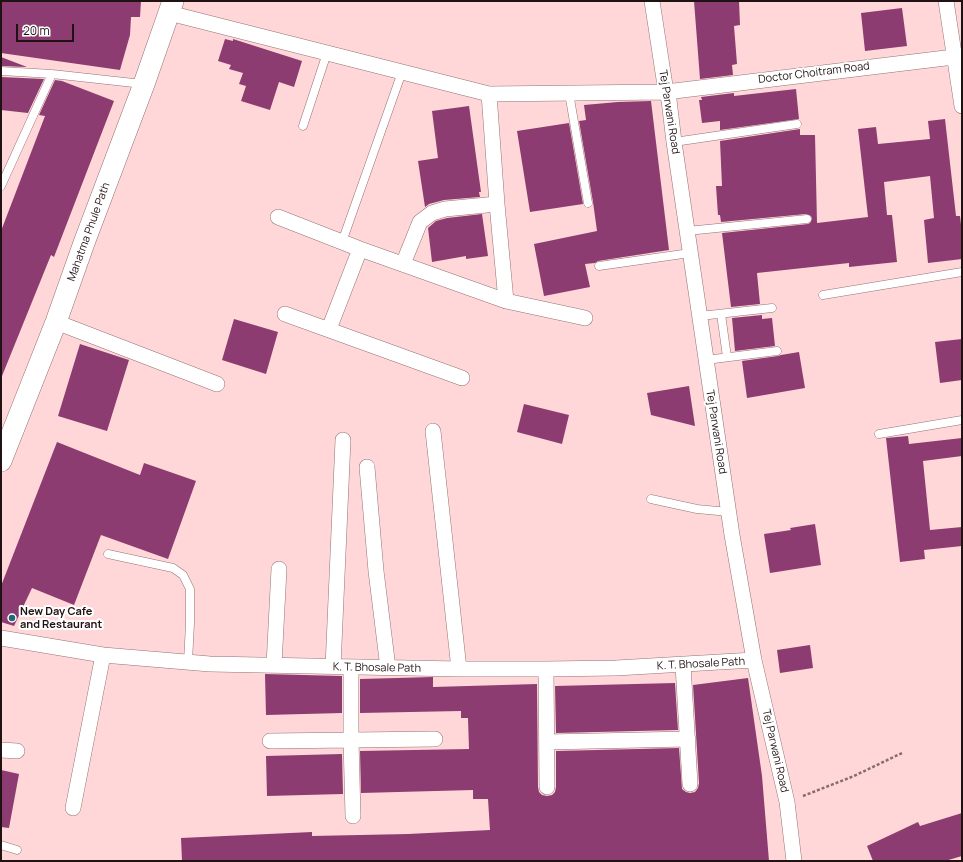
<!DOCTYPE html>
<html>
<head>
<meta charset="utf-8">
<style>
	body { margin:0 }
	#map { position:relative; width:963px; height:862px; overflow:hidden; background:#ffd7d8; font-family:Manrope,sans-serif }
	canvas { display:block }
	.frame { position:absolute; inset:0; border:2px solid #201213; pointer-events:none }
	.scale { position:absolute; left:16px; top:24px; width:58px; height:18px; box-sizing:border-box; border:2px solid #201213; border-top:0; padding-left:5px; font-size:12px; line-height:14px; white-space:nowrap; color:#201213; -webkit-text-stroke:3px #fff; paint-order:stroke }
</style>
</head>
<body>
<div id="map">
<canvas width="963" height="862"></canvas>
<div class="frame"></div>
<div class="scale">20 m</div>
</div>
<script>
const ctx = document.querySelector('canvas').getContext('2d');
ctx.lineJoin = 'round';
function fill(path, color) {
  ctx.fillStyle = color;
  ctx.fill(path, 'evenodd');
}
function poly(rows) {
  const path = new Path2D();
  for (const r of rows) {
    path.moveTo(r[0], r[1]);
    for (let i = 2; i < r.length; i += 2) path.lineTo(r[i], r[i + 1]);
  }
  return path;
}
function strokePath(path, color, width, dash) {
  ctx.strokeStyle = color;
  ctx.lineWidth = width;
  ctx.lineCap = dash ? 'butt' : 'round';
  ctx.setLineDash(dash || []);
  ctx.stroke(path);
}
function label(font, color, halo, rows, align = 'center') {
  ctx.font = font + ' Manrope,sans-serif';
  ctx.lineWidth = 4;
  ctx.setLineDash([]);
  ctx.textBaseline = 'middle';
  ctx.strokeStyle = halo;
  ctx.fillStyle = color;
  for (const [text, x, y, turn = 0] of rows) {
    ctx.save();
    ctx.translate(x, y);
    ctx.rotate((+turn || 0) * Math.PI / 180);
    ctx.textAlign = isNaN(turn) ? turn : align;
    if (halo) ctx.strokeText(text, 0, 0);
    ctx.fillText(text, 0, 0);
    ctx.restore();
  }
}
const building = poly([
	[1,1,141,1,140,17,131,17,130,35,120,70,1,53],
	[694,1,739,1,740,25,734,26,737,64,732,65,733,75,700,79],
	[902,8,907,46,865,51,861,13],
	[225,39,233,41,233,39,302,61,294,87,279,82,270,110,241,101,246,86,239,84,243,73,229,69,231,65,218,61],
	[1,57,27,67,1,66],
	[1,77,44,79,28,113,1,110],
	[55,80,62,81,114,101,54,257,51,255,2,376,1,231,45,116,39,115],
	[796,89,799,119,720,130,720,121,702,123,699,100,702,100,701,97,734,93,734,96],
	[651,101,669,250,598,261,595,263,585,264,590,287,544,296,534,244,597,231,593,202,579,121,586,120,584,105,618,102],
	[469,106,481,192,479,192,480,197,444,200,429,204,425,207,418,161,438,158,432,111],
	[945,119,956,216,960,216,962,233,962,259,928,263,924,220,934,218,930,176,884,182,887,215,892,215,897,262,849,267,849,263,757,273,760,304,731,307,722,233,808,224,810,223,812,219,811,216,806,214,721,222,720,215,718,215,716,186,722,186,720,141,800,129,800,135,815,135,817,223,868,217,858,129,876,127,878,144,930,139,928,121],
	[569,123,583,204,530,212,517,131],
	[482,214,488,256,466,259,466,256,432,262,428,228,436,221,447,218],
	[762,315,762,319,772,318,775,346,735,351,732,318],
	[234,319,278,332,266,374,222,360],
	[962,339,962,380,940,383,935,342],
	[80,344,129,360,107,431,58,416],
	[799,352,805,388,747,398,742,361,778,356,781,355],
	[689,386,695,426,651,415,647,393],
	[524,404,569,415,562,444,517,432],
	[908,436,909,444,962,438,962,456,923,461,930,530,962,527,962,546,924,550,925,559,900,562,886,438],
	[57,442,140,475,144,463,196,481,168,559,101,535,74,605,32,588,14,626,1,622,1,586],
	[815,524,821,565,770,573,764,534,791,530,790,528],
	[810,645,813,668,780,673,777,650],
	[265,674,342,676,342,713,266,715],
	[433,677,433,687,537,684,538,787,539,792,542,795,547,796,552,795,555,792,556,787,556,751,679,748,682,789,686,792,690,793,695,792,698,788,699,783,693,685,748,678,762,776,769,861,182,861,181,838,312,832,312,836,408,834,490,830,488,799,473,799,473,790,361,793,360,751,469,749,468,718,461,718,461,711,360,713,360,679],
	[675,683,678,730,556,733,555,686],
	[342,754,343,794,267,796,266,756],
	[1,770,19,774,9,828,1,827],
	[962,813,962,856,945,861,873,861,867,846,918,822,920,826]
]);
const path = poly([
	[803,796,854,776,902,753]
]);
const service = poly([
	[1,71,52,74,143,84],
	[569,93,588,203],
	[303,126,327,53],
	[674,142,797,124],
	[1,186,52,74],
	[687,231,807,219],
	[342,242,402,72],
	[599,266,690,253],
	[823,295,962,272],
	[721,314,727,357],
	[700,316,772,308],
	[706,360,777,351],
	[879,434,962,420],
	[651,499,697,509,729,512],
	[108,554,173,568,183,575,190,589,190,623,188,662],
	[1,845,17,850]
]);
const minor = poly([
	[652,1,666,92,669,100,674,142,732,535,754,660,787,802,794,861],
	[946,1,962,106],
	[169,13,489,94,666,92,962,56],
	[489,94,497,204,506,301],
	[278,217,360,249,506,301,585,318],
	[403,264,420,222,432,213,445,209,497,204],
	[285,314,462,378],
	[56,322,217,384],
	[329,329,360,249],
	[433,431,459,669],
	[367,467,376,571,388,668],
	[1,638,103,655,210,664,459,669,546,669,616,668,754,660],
	[274,665,279,569],
	[683,665,690,784],
	[333,667,343,440],
	[351,667,351,740,353,816],
	[546,669,547,787],
	[270,741,435,739],
	[547,742,688,739],
	[1,750,17,751],
	[73,808,103,655]
]);
const secondary = poly([
	[1,461,56,322,84,243,144,84,173,1]
]);
const markers = [
	[12,618,4,"#216976"]
];
const streetNames = [
	["Doctor Choitram Road",814,73,-7],
	["Tej Parwani Road",669,112,81],
	["Mahatma Phule Path",89,232,-70],
	["Tej Parwani Road",716,432,81],
	["K. T. Bhosale Path",701,664,-3],
	["K. T. Bhosale Path",377,668,1],
	["Tej Parwani Road",775,751,77]
];
const poiNames = [
	["New Day Cafe",20,612],
	["and Restaurant",20,625]
];
fill(building, '#8c3c70');
strokePath(service, '#957273', 9);
strokePath(minor, '#957273', 16);
strokePath(secondary, '#957273', 22);
strokePath(path, '#876d6e', 2.5, [3, 2]);
strokePath(service, '#fff', 8);
strokePath(minor, '#fff', 15);
strokePath(secondary, '#fff', 21);
for (const [x, y, r, color] of markers) {
  const dot = new Path2D();
  dot.arc(x, y, r, 0, 2 * Math.PI);
  ctx.fillStyle = color;
  ctx.fill(dot);
  strokePath(dot, '#fff', 1.5);
}
label('11px', '#201213', '#fff', streetNames);
label('bold 11px', '#201213', '#fff', poiNames, 'left');
</script>
</body>
</html>
